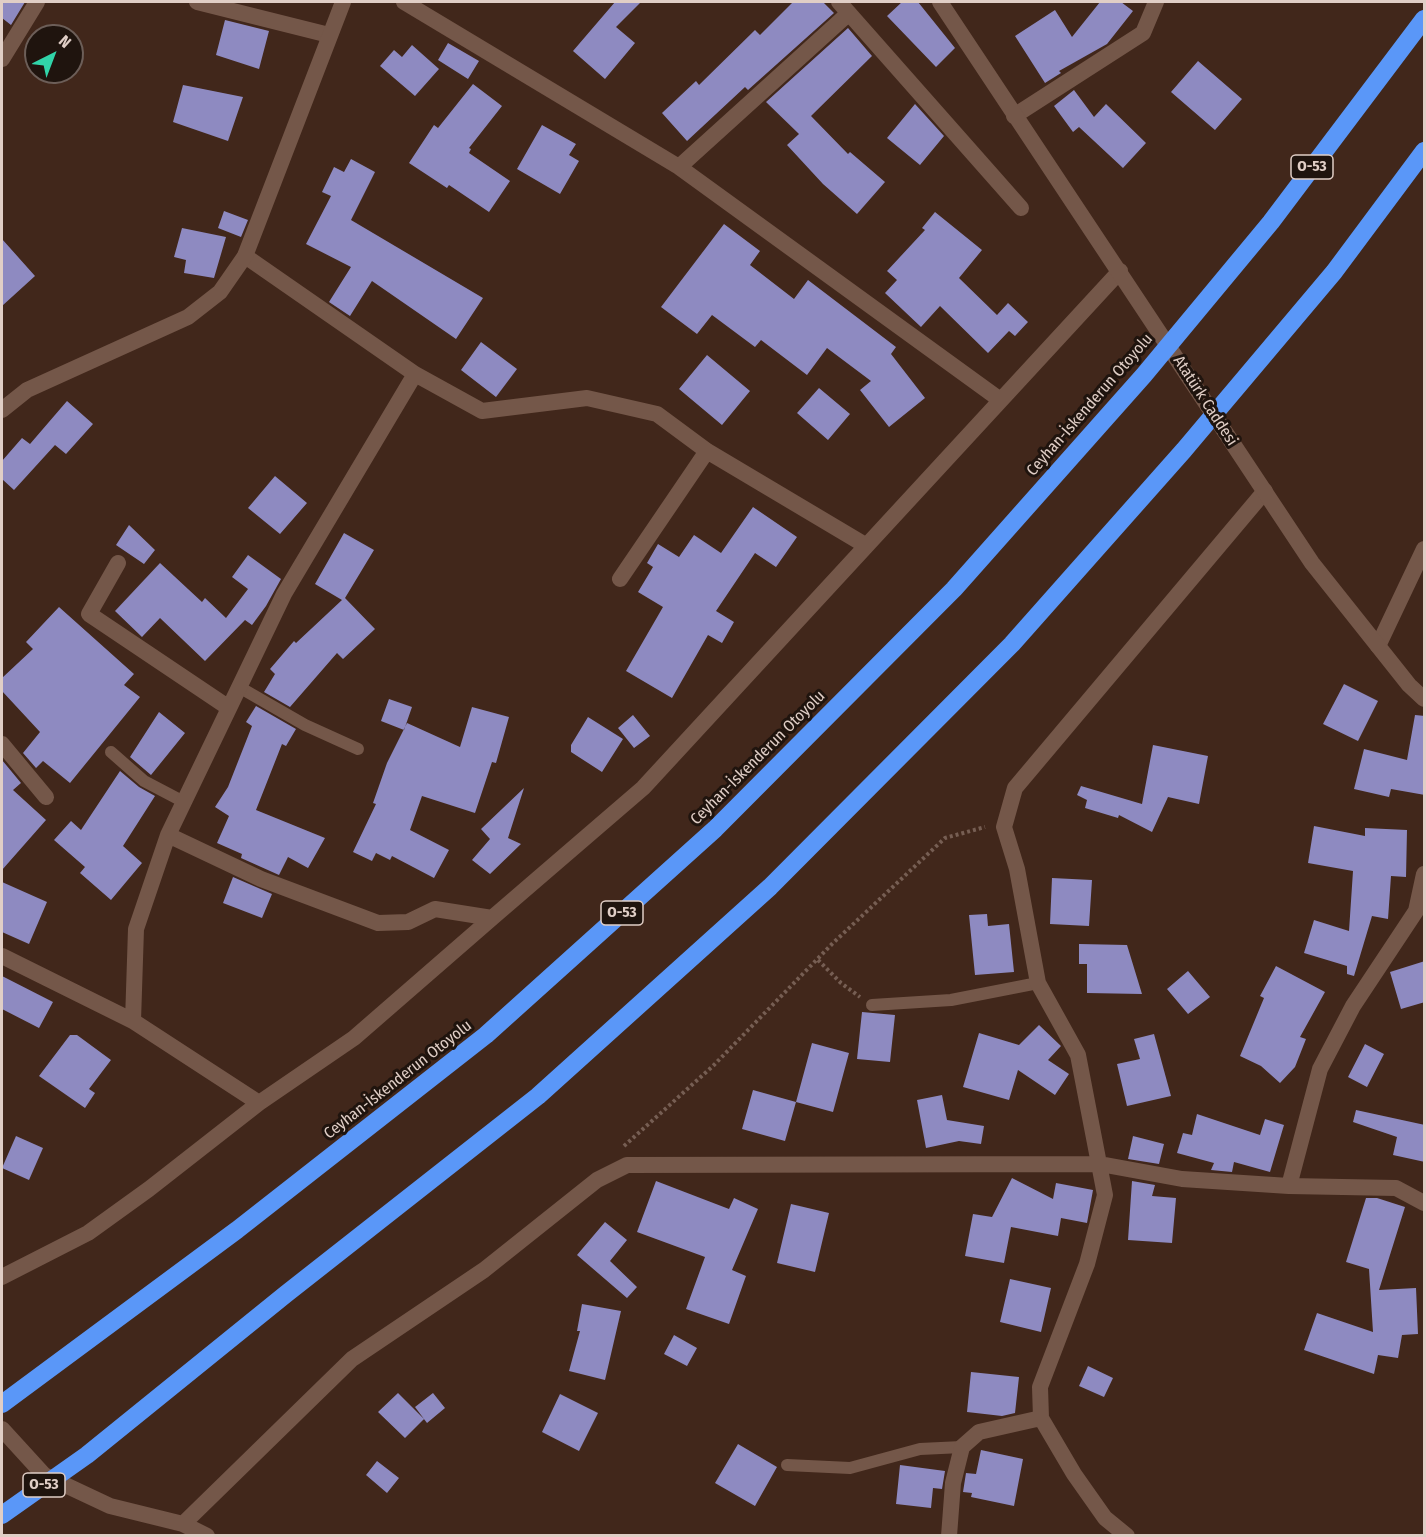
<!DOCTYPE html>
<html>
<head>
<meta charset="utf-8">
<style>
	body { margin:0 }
	#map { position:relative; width:1426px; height:1537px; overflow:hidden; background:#41271b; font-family:"Fira Sans Condensed",sans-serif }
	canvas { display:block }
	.frame { position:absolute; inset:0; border:3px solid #e0cec6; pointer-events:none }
	.north { position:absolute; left:24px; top:24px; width:60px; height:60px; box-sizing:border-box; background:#1f140e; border:2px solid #6c5e58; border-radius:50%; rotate:42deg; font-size:16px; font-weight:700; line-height:24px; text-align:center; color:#e0cec6 }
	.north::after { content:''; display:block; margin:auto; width:21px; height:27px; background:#31d4a9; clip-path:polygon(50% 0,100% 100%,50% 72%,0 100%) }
</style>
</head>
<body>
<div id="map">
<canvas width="1426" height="1537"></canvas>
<div class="frame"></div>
<div class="north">N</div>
</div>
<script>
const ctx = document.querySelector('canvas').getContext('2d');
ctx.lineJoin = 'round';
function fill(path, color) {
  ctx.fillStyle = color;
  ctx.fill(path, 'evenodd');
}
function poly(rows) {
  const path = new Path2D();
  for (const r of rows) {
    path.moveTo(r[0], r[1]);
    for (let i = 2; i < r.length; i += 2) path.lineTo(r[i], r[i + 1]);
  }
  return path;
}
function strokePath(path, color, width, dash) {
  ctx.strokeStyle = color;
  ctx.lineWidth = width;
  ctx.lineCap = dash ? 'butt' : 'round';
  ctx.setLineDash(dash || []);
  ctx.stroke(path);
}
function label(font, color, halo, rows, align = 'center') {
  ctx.font = font + ' "Fira Sans Condensed",sans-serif';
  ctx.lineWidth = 6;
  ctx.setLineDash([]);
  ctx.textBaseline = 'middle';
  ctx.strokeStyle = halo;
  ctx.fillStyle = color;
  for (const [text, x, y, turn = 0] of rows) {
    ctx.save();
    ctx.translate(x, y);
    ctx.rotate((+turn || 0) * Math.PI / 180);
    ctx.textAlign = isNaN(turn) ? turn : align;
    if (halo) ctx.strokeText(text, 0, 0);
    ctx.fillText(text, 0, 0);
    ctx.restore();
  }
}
const building = poly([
	[2,2,25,2,11,25,2,18],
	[615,2,641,2,616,27,635,43,605,79,573,51],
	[793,2,823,2,834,13,748,90,745,87,687,141,662,113,696,81,699,85,755,30,760,35],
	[902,2,918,2,955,48,936,67,887,16],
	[1100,2,1121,2,1133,11,1107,44,1059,71,1061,73,1045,83,1015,36,1055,10,1072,37],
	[225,20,269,31,259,69,216,55],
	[848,28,872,56,811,116,848,154,850,152,885,182,857,214,823,184,787,145,799,134,766,102],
	[448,43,479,61,468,79,438,60],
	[412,45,439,69,415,96,380,66,394,50,402,57],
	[1198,61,1242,99,1215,130,1171,92],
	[473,84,502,106,469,148,471,149,469,153,510,181,489,212,449,185,447,188,409,163,434,125,438,128],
	[183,85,243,97,228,141,173,122],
	[1074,90,1094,117,1106,104,1146,143,1123,168,1079,127,1073,132,1054,106],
	[915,104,944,136,920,165,887,138],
	[542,125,576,144,569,155,579,161,560,194,517,169],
	[351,159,375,172,351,220,483,298,456,339,372,281,350,316,329,302,351,267,306,244,331,196,322,192,334,167,344,172],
	[224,211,248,220,241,237,218,228],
	[935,212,982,250,959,278,997,315,1008,303,1028,322,1015,336,1009,331,988,353,940,306,921,327,885,293,897,280,887,271,925,230,922,228],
	[724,224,760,251,750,265,794,299,808,280,896,347,891,354,925,398,889,427,860,390,871,381,827,348,807,375,761,340,755,347,712,315,697,334,661,307],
	[182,228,226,237,214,278,184,273,186,260,174,257],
	[2,239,35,276,2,306],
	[481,342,517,369,496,397,461,370],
	[707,355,750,391,722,425,679,389],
	[819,388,850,414,828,440,797,413],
	[67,401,93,424,66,454,55,445,14,490,2,479,2,461,22,438,30,444],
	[275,476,307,503,280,534,248,508],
	[753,507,797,537,776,567,755,553,716,611,734,622,722,643,708,635,672,698,626,671,663,607,638,592,653,567,647,563,658,544,679,557,694,535,721,553],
	[129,525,155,550,144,564,116,545],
	[344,533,374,550,345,598,375,629,343,659,337,653,290,707,264,692,275,674,270,669,294,641,296,643,342,600,315,584],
	[248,555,281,579,266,606,252,625,245,620,205,661,160,618,142,637,115,611,160,563,202,602,205,598,226,618,248,589,232,577],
	[59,607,134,674,124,685,140,697,70,783,43,761,36,768,23,753,40,732,2,691,2,678,33,649,26,642],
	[1344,684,1378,701,1358,741,1323,724],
	[389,699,412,707,404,730,381,721],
	[256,706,296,729,286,746,282,744,256,810,325,838,308,868,288,857,279,875,241,858,242,854,217,843,229,816,215,807,228,787,252,726,246,722],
	[472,707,509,717,496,763,492,762,475,813,422,796,410,830,449,850,434,878,392,856,390,860,376,853,372,861,353,852,376,804,373,803,387,763,407,723,460,747],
	[159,712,185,733,151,775,130,757],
	[633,715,650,736,634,748,618,728],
	[1415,715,1425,716,1425,795,1391,789,1389,797,1354,789,1364,749,1407,760],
	[588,717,623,739,602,772,571,752,571,745],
	[1153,745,1208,756,1199,804,1168,797,1152,832,1119,815,1118,818,1085,808,1087,800,1077,795,1081,786,1142,804],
	[2,760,21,783,13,790,46,820,2,870],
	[120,771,139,787,155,796,123,846,142,863,111,900,80,873,85,867,54,840,71,821,81,830],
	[524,788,508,838,521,844,490,874,472,860,490,839,481,829],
	[1314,826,1365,836,1365,828,1407,830,1406,877,1391,876,1388,919,1372,916,1354,976,1347,974,1347,966,1304,953,1314,920,1349,931,1353,871,1308,863],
	[233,877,272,894,262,918,223,903],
	[1052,878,1092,880,1089,926,1050,924],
	[2,882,47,902,29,944,2,932],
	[987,914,988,926,1009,924,1014,972,975,975,969,915],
	[1079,944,1127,945,1142,994,1087,993,1087,964,1079,964],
	[1425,961,1425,1002,1401,1009,1390,972],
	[1276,966,1325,992,1300,1037,1306,1039,1295,1067,1280,1083,1261,1066,1240,1056,1264,998,1260,996],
	[1188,971,1210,997,1188,1014,1167,989],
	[2,976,53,1002,39,1028,2,1009],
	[862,1012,895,1015,890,1062,857,1059],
	[1039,1025,1061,1046,1048,1060,1069,1074,1055,1095,1018,1070,1009,1100,963,1087,979,1033,1019,1045],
	[1154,1034,1171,1096,1127,1106,1117,1064,1140,1059,1134,1039],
	[70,1035,77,1035,111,1060,89,1089,95,1093,85,1108,39,1076],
	[812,1043,849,1053,833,1112,796,1102],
	[1365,1044,1384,1054,1367,1087,1348,1077],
	[753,1090,796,1102,785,1141,742,1129],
	[942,1095,947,1120,984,1126,981,1144,959,1141,926,1148,917,1100],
	[1356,1110,1425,1125,1425,1162,1393,1155,1397,1137,1353,1122],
	[1197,1114,1260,1135,1265,1119,1284,1125,1270,1172,1234,1162,1232,1172,1211,1170,1214,1163,1177,1153,1183,1133,1192,1135],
	[16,1136,43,1148,29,1180,2,1168],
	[1133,1136,1164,1144,1159,1164,1128,1159],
	[1012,1178,1053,1199,1056,1183,1093,1190,1087,1223,1061,1218,1058,1236,1011,1227,1004,1263,965,1256,973,1214,992,1217],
	[656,1181,729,1209,734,1198,758,1209,732,1270,746,1276,729,1324,686,1309,705,1257,637,1232],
	[1132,1181,1155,1185,1152,1196,1176,1198,1172,1243,1128,1240],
	[1366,1198,1377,1198,1405,1207,1379,1290,1416,1288,1418,1334,1402,1335,1398,1358,1378,1355,1374,1374,1304,1350,1317,1313,1373,1332,1369,1269,1346,1262],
	[791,1204,829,1213,815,1272,777,1263],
	[605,1222,627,1240,610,1261,637,1287,627,1298,577,1255],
	[1010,1279,1051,1288,1041,1332,1000,1322],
	[582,1304,621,1311,605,1380,569,1371,580,1331,577,1331],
	[674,1335,697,1348,687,1366,664,1354],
	[1088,1366,1113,1378,1104,1397,1079,1386],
	[971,1372,1019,1377,1015,1413,1002,1416,967,1412],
	[398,1393,424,1419,405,1438,378,1412],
	[433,1393,445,1408,427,1423,415,1407],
	[560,1394,598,1413,579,1451,542,1432],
	[738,1444,777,1467,755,1506,715,1483],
	[981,1450,1023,1459,1014,1506,971,1497,972,1493,963,1492,966,1473,976,1474],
	[377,1461,399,1478,387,1493,366,1475],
	[900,1465,945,1471,942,1489,933,1488,931,1508,896,1504]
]);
const path = poly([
	[818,960,841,983,860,997],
	[624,1146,713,1066,832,944,945,838,985,827]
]);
const service = poly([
	[239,687,305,725,358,749],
	[111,752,144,781,184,802],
	[872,1005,951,1000,1038,983],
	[787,1465,850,1468,920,1449,962,1447]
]);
const minor = poly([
	[197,2,329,35],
	[404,2,679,167,999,399],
	[839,2,1021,208],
	[2,59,37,2],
	[1014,116,1143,33,1156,2],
	[679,167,849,13],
	[245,256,415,374,482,411,587,398,657,414,707,451,865,545],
	[118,563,89,614,229,708],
	[620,579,707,451],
	[1378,646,1424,549],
	[2,744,46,797],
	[168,835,261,879,378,923,408,922,435,909,492,918,643,788,1120,271],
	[2,956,133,1021,259,1103],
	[133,1021,136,929,168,835,284,594,415,374],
	[1289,1186,1320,1069,1353,1006,1416,911,1424,874],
	[2,1277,88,1233,149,1189,259,1103,354,1038,492,918],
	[2,1429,44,1475,110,1506,183,1524,207,1536],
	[183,1524,352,1359,484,1270,597,1180,627,1165,1100,1164,1182,1179,1289,1186,1396,1188,1424,1203],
	[949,1536,953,1483,962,1447,979,1432,1041,1418],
	[1127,1536,1105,1518,1074,1474,1041,1418,1040,1387,1087,1264,1105,1195,1078,1055,1038,983,1017,869,1004,827,1015,788,1265,491]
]);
const tertiary = poly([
	[940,2,1312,563,1409,685,1424,699],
	[2,410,27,390,188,317,220,292,245,256,343,2]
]);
const motorway = poly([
	[2,1404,237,1230,486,1035,715,829,954,589,1144,375,1271,222,1424,19],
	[2,1515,87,1455,286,1294,538,1096,770,887,1012,644,1184,450,1334,272,1424,151]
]);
const shields = [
	[1312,167,42],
	[622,913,42],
	[44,1485,42]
];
const shieldNames = [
	["O-53",1312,167],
	["O-53",622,913],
	["O-53",44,1485]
];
const streetNames = [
	["Atatürk Caddesi",1205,401,57],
	["Ceyhan-İskenderun Otoyolu",1090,405,-49],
	["Ceyhan-İskenderun Otoyolu",758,758,-45],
	["Ceyhan-İskenderun Otoyolu",398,1080,-38]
];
fill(building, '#8e8ac1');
strokePath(path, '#765e53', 4, [3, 3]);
strokePath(service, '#745749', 12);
strokePath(minor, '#745749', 16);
strokePath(tertiary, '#745749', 16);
strokePath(motorway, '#5a97f8', 18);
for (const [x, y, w] of shields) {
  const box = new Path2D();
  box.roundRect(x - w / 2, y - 12, w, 24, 4.5);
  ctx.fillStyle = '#1f140e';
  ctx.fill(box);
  strokePath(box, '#e0cec6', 1.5);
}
label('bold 15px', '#e0cec6', null, shieldNames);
label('16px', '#e0cec6', '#1f140e', streetNames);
</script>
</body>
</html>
